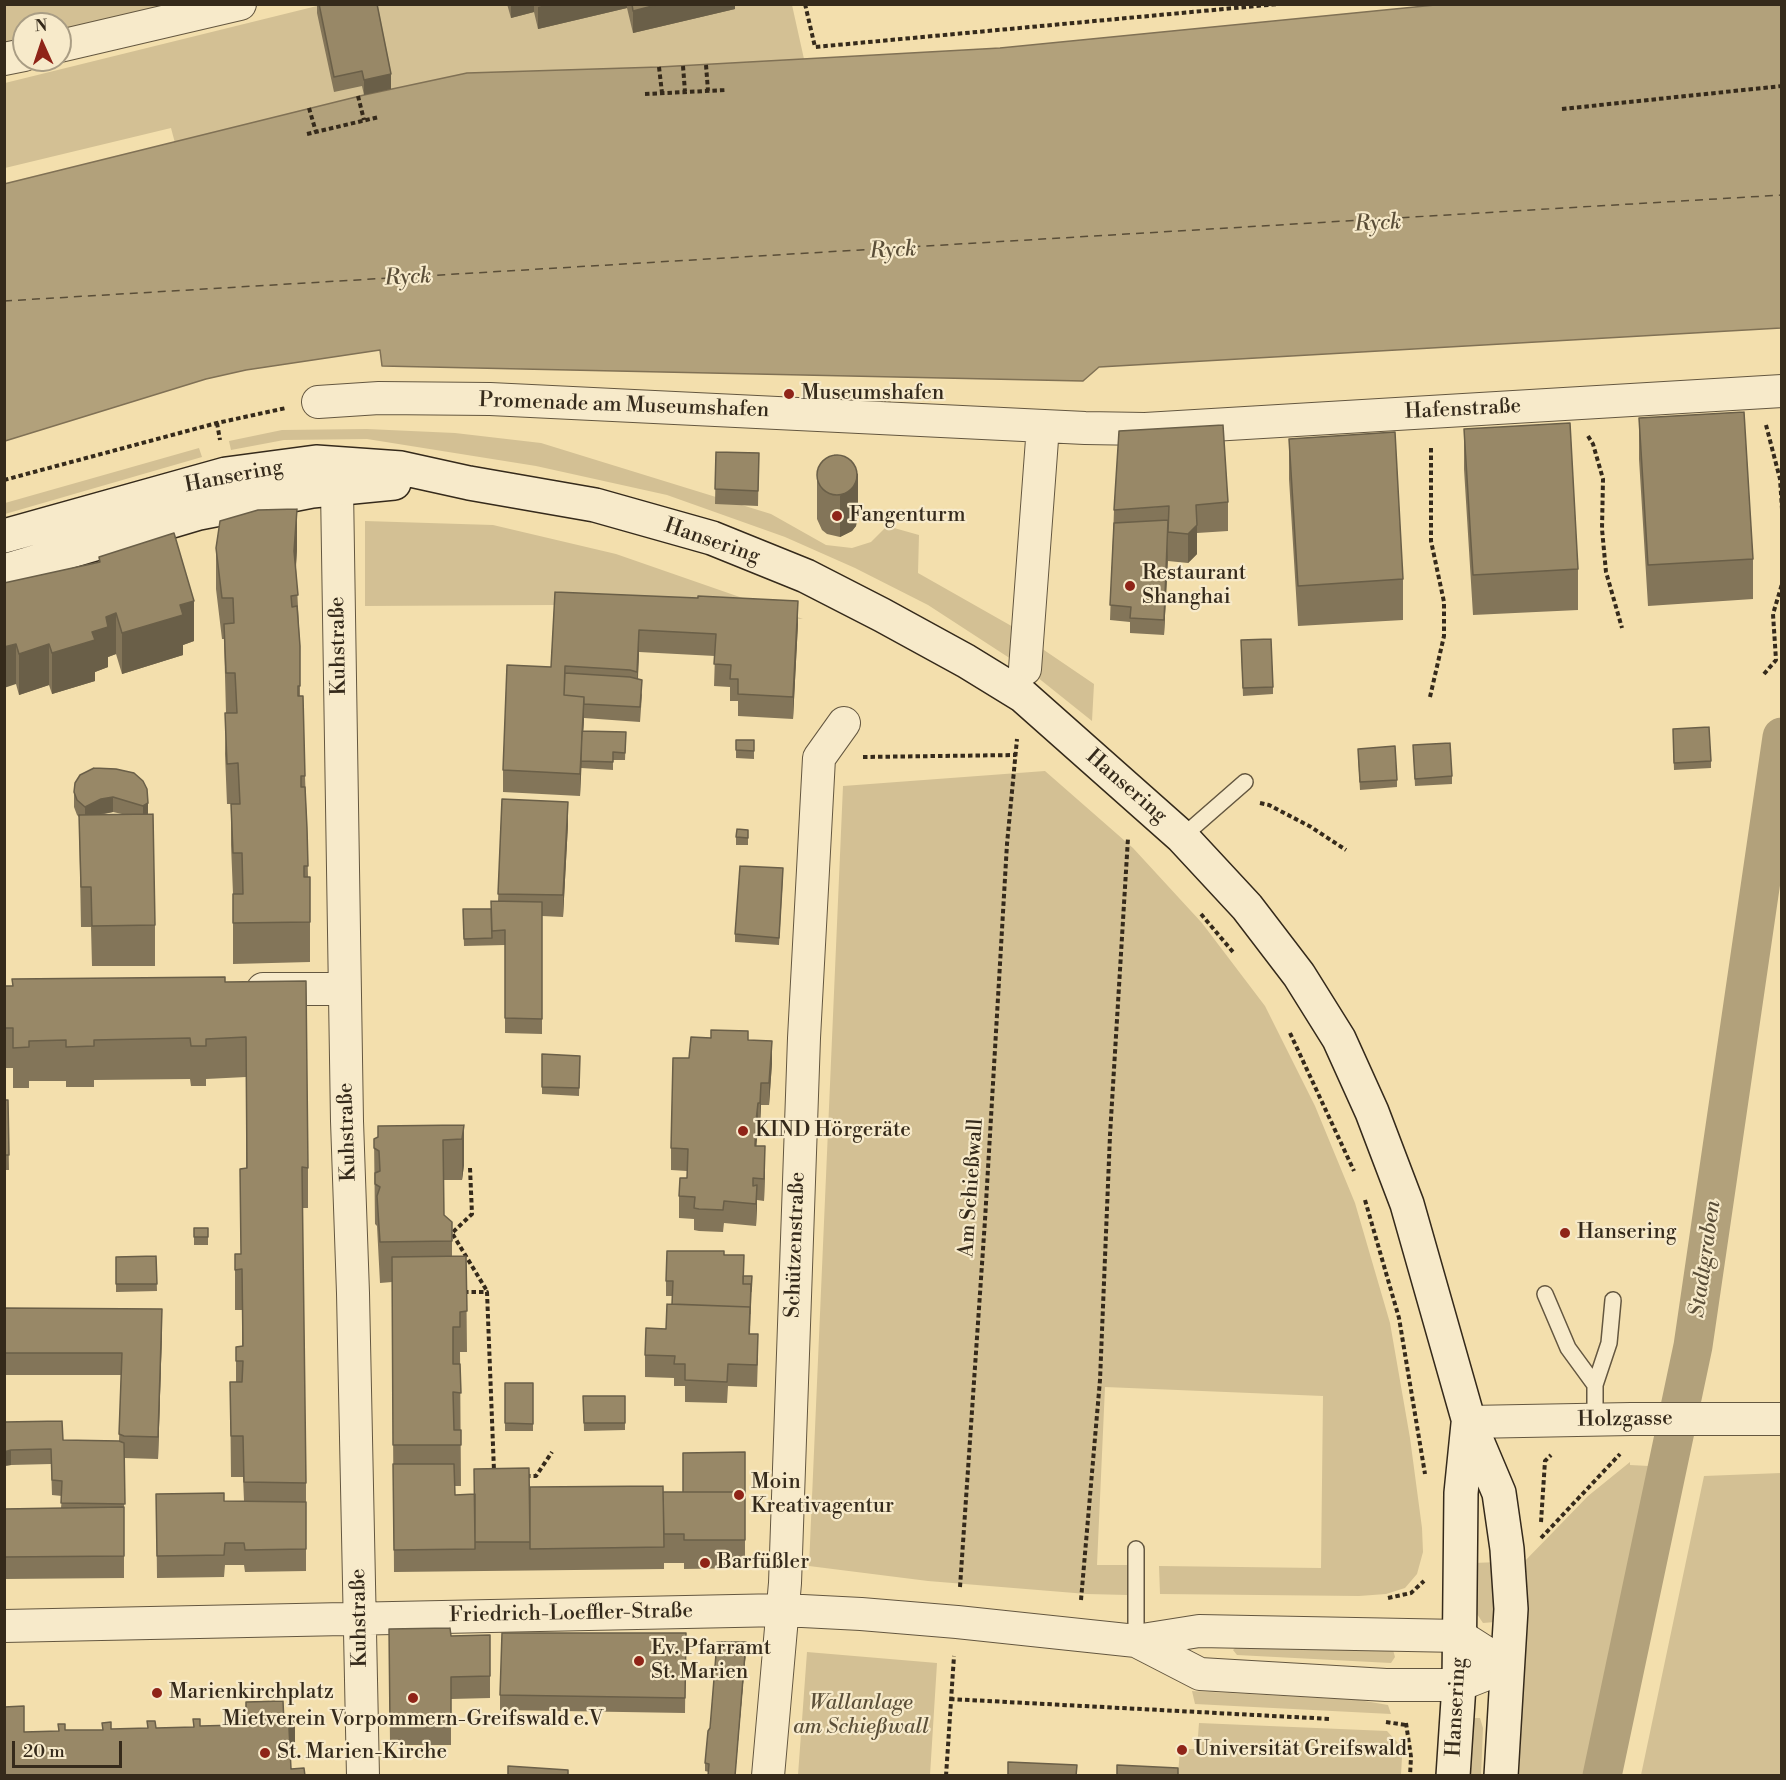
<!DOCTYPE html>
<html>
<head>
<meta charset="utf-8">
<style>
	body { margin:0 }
	#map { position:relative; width:1786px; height:1780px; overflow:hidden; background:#f3dfad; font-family:"Libre Bodoni",serif }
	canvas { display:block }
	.frame { position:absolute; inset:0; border:6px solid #352a1b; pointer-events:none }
	.north { position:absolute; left:12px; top:12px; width:60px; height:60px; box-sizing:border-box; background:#f7eaca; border:2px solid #a99d84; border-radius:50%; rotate:357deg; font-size:16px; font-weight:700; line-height:24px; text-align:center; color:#352a1b }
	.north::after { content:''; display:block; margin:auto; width:21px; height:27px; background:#8f2418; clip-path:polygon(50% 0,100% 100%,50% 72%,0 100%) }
	.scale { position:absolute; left:12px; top:1741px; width:110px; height:27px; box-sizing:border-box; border:3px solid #352a1b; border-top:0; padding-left:8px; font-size:18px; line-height:21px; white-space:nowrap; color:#352a1b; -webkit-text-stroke:4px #f7eaca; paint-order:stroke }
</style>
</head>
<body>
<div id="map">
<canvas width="1786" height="1780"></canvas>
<div class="frame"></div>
<div class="north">N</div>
<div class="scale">20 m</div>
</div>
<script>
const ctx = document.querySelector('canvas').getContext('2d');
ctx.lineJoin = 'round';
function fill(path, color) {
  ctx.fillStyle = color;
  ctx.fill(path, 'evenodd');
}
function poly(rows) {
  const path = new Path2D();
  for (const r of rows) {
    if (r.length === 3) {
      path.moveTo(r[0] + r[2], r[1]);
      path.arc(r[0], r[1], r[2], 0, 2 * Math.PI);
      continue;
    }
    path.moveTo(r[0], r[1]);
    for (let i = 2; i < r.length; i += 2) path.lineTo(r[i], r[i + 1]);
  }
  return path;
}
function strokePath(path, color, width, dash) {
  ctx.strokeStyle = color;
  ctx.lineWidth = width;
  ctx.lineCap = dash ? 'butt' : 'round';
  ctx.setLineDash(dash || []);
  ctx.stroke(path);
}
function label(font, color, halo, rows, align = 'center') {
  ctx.font = font + ' "Libre Bodoni",serif';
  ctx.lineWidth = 4.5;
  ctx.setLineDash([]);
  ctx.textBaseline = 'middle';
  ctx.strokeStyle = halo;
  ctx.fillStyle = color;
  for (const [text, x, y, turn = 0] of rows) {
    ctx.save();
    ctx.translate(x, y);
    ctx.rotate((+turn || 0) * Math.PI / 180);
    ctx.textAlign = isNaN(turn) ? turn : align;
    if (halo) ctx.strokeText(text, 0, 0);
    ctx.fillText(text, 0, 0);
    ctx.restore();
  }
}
const green = poly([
	[5,5,175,5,60,33,60,24,24,24,24,42,5,47],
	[321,5,792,5,804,59,659,67,467,73,364,95,175,143,171,128,5,168,5,83],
	[367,429,455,433,541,443,771,514,826,545,852,548,871,542,887,526,919,535,918,573,1015,628,1011,659,928,605,855,568,785,537,667,495,536,466,367,439,284,440,231,450,229,441,282,430],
	[199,448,202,457,5,514,5,503],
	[365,521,493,525,616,554,803,619,553,605,365,606],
	[1041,648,1094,684,1092,721,1037,677],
	[1045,771,1133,848,1202,923,1265,1006,1315,1106,1355,1203,1390,1323,1410,1438,1422,1528,1423,1552,1417,1574,1405,1588,1386,1594,1359,1596,1160,1594,1159,1566,1321,1568,1323,1396,1105,1387,1097,1565,1128,1565,1128,1595,1087,1594,928,1581,809,1566,843,786],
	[1630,1462,1630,1465,1649,1466,1589,1775,1519,1776,1526,1614,1521,1565,1588,1496],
	[1781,1473,1781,1775,1641,1775,1704,1476],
	[1499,1562,1495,1622,1483,1623,1475,1611,1473,1563],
	[1238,1645,1392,1646,1395,1657,1391,1663,1237,1655,1233,1650],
	[807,1652,937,1663,930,1775,798,1775],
	[1192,1691,1359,1700,1388,1705,1391,1714,1195,1704],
	[1472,1718,1480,1718,1483,1728,1481,1775,1468,1776],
	[1199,1723,1387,1731,1398,1743,1402,1757,1401,1775,1178,1775,1180,1749,1197,1749]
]);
const water = poly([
	[1435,5,1781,5,1781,328,1099,367,1083,381,382,366,380,350,246,370,206,379,5,441,4,184,364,95,467,73,659,67,1000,48,1435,5]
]);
const canal = poly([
	[1602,1776,1693,1346,1782,737]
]);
const ferry = poly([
	[4,301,1782,195]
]);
const path = poly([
	[805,4,815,47,1278,4],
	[706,65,708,91],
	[683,66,685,92],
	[659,67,662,93],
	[645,94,727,90],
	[358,96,364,120],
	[309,108,316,132],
	[1562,109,1782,86],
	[307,134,379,117],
	[217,423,220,440],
	[1766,425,1780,479,1782,509],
	[1588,436,1593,444,1603,479,1602,529,1606,572,1622,628],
	[4,480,217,423,286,408],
	[1764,674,1776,660,1773,614,1782,584],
	[1430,697,1444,636,1444,602,1431,541,1431,446],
	[863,757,1016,755],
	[1260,803,1269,805,1311,827,1346,850],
	[1201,914,1233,952],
	[1290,1033,1354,1171],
	[470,1168,472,1214,452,1233,487,1291],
	[1365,1200,1399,1318,1425,1474],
	[464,1292,487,1292,494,1471],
	[526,1476,536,1476,552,1452],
	[1541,1522,1545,1461,1551,1455],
	[1541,1538,1620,1454],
	[960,1587,985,1220,1007,844,1017,739],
	[1388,1598,1411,1593,1424,1581],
	[1081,1600,1100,1380,1110,1135,1128,838],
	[950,1699,1331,1719],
	[1386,1722,1406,1725],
	[1406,1723,1411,1757,1410,1776],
	[946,1776,954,1656]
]);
const lane = poly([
	[1182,837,1245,782],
	[1545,1294,1568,1348,1595,1385],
	[1595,1420,1595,1385,1609,1343,1613,1300],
	[1136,1641,1136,1549]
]);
const street = poly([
	[60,46,240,4],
	[4,59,24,55],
	[318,402,379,398,490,399,1085,428,1145,429,1782,391],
	[337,489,347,1121,353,1293,363,1776],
	[1025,669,1043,426],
	[263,989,344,989],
	[1469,1422,1631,1419,1782,1419],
	[4,1626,783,1610,861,1614,957,1622,1136,1641,1199,1631,1460,1636,1507,1666],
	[1136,1641,1200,1674,1386,1685,1459,1685,1507,1666],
	[768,1776,785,1583,804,1038,819,758,844,723]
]);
const secondary = poly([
	[4,536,226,474,316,462,401,468,469,483,595,505,712,538,806,576,882,615,966,661,1023,696,1182,837,1247,907,1299,975,1339,1039,1372,1112,1407,1204,1469,1422,1499,1493,1507,1549,1511,1609,1501,1776],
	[4,571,199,513,312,491,394,483],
	[1453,1776,1459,1685,1461,1493,1468,1424]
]);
const wall = poly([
	[317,4,377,4,391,89,364,95,362,86,334,92,317,13],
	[507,4,735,4,735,9,633,33,627,8,538,29,534,12,511,18],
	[1639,418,1753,559,1753,599,1648,606,1639,459],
	[1464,429,1578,569,1578,610,1473,615,1464,469],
	[1289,439,1403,579,1403,620,1298,626,1289,479],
	[716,452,759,453,758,506,715,504],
	[835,454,858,513,856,526,852,531,840,537,827,534,822,530,817,519,817,478],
	[1228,502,1228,531,1197,533,1197,554,1188,563,1168,561,1168,557,1164,635,1130,633,1130,622,1110,620,1114,510],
	[216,548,297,549,296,568,300,646,300,696,305,776,307,828,308,877,310,877,310,962,233,964,233,894,231,845,231,804,227,804,225,754,226,713,224,639,222,639,216,589],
	[99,557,194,641,183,645,183,655,122,674,116,654,108,657,108,667,95,672,95,681,52,694,49,685,19,695,16,684,4,583,99,563],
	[555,592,798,623,793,719,738,716,738,701,730,701,730,687,714,686,715,656,639,652,638,679,642,695,640,722,584,718,583,731,626,732,625,760,613,760,613,770,581,768,580,796,503,792,503,770,551,667],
	[1241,648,1273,687,1273,694,1243,696],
	[1673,737,1711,761,1711,768,1674,770],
	[736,740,754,740,754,759,736,758],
	[1413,745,1452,776,1452,784,1415,786],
	[1358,756,1397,780,1397,787,1360,790],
	[134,773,148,814,155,925,155,966,92,966,91,927,81,927,79,817,77,815,74,807,74,792],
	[113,812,122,814,100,815],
	[502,799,568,824,563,917,542,916,542,1034,505,1033,505,945,464,946,463,909,491,909,498,901],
	[748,830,748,845,736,845,736,837],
	[783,876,779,945,735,942,735,934],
	[4,913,6,927,6,968,4,968],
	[225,982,308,1168,308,1208,302,1208,306,1483,306,1571,245,1572,244,1565,225,1565,224,1577,157,1578,156,1494,224,1501,244,1501,243,1477,231,1477,230,1382,236,1382,236,1347,242,1346,242,1310,235,1310,235,1254,241,1254,240,1169,246,1168,246,1077,206,1079,206,1086,191,1086,190,1079,94,1080,94,1087,66,1087,66,1081,29,1081,29,1088,13,1088,13,1068,4,1068,4,986],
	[748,1040,772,1063,769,1105,761,1105,760,1125,758,1125,756,1143,756,1146,765,1168,764,1201,757,1200,756,1226,724,1223,723,1232,699,1231,694,1230,694,1219,679,1218,679,1196,687,1178,687,1171,671,1170,671,1148,689,1058],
	[542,1054,580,1056,579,1096,542,1094],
	[4,1100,8,1100,9,1170,4,1170],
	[464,1125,464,1165,462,1180,444,1180,444,1215,452,1222,452,1257,466,1256,467,1352,460,1352,461,1486,455,1486,455,1495,530,1491,663,1506,745,1452,745,1568,684,1569,684,1563,664,1563,664,1561,664,1569,394,1572,392,1282,380,1283,377,1226,375,1224,374,1139],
	[194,1228,208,1228,208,1245,194,1245],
	[724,1255,743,1276,752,1276,750,1334,758,1356,757,1387,728,1386,727,1403,685,1402,685,1386,674,1386,674,1378,645,1377,645,1355,666,1329,672,1304,673,1296,666,1296,666,1281],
	[156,1256,157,1291,116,1292,116,1257],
	[4,1308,162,1331,158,1459,124,1458,124,1578,4,1579,4,1509,61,1508,62,1496,52,1495,51,1464,11,1465,4,1466,4,1422,63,1440,119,1441,121,1375,4,1375],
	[505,1383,533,1383,533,1431,505,1431],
	[583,1396,625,1396,625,1430,584,1431],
	[389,1629,451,1636,490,1635,490,1698,451,1699,451,1745,390,1745],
	[686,1633,685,1713,500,1710,500,1695],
	[746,1650,735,1776,708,1776,709,1772,705,1771,705,1763,710,1728]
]);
const shadedWall = poly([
	[511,4,534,4,534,12,511,18],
	[548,4,627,4,627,8,538,29,538,7],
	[660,4,735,4,735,9,633,33,633,11],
	[391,74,391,89,364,95,364,80],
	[858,473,858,513,856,526,852,531,840,537,840,496],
	[297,509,297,549,294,592,294,551],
	[1197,525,1197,554,1188,563,1188,534],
	[1168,542,1168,557,1164,635,1164,620],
	[194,601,194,641,183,645,183,655,122,674,122,633,180,605],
	[798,601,798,623,793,719,793,697],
	[116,613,116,654,108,657,108,667,95,672,95,681,52,694,52,653,92,632,106,617],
	[639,630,639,652,637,694,637,672],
	[16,644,16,684,4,688,4,647],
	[49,644,49,685,19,695,19,654],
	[584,697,584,719,580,796,580,774],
	[113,797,113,812,101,814,85,822,85,807,101,799],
	[568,802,568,824,563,917,563,895],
	[148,803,148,818,143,820,143,806],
	[772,1041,772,1063,769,1105,769,1083],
	[761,1083,761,1105,760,1125,760,1103],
	[758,1103,758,1125,755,1168,755,1146],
	[464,1125,464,1165,462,1180,462,1139],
	[765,1146,765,1168,764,1201,764,1179],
	[757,1185,757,1207,756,1226,756,1204],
	[162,1309,162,1331,158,1459,158,1437],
	[11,1450,11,1465,4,1466,4,1452],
	[746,1642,746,1650,735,1776],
	[295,1723,295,1751,289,1756,289,1728]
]);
const building = poly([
	[319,4,377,4,391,74,364,80,362,71,334,77,319,4],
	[632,4,660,4,633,11,632,4],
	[1744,412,1753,559,1648,565,1639,418,1744,412],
	[1570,423,1578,569,1473,575,1464,429,1570,423],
	[1223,425,1228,502,1196,505,1197,525,1188,534,1168,532,1169,506,1114,510,1119,431,1223,425],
	[1395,432,1403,579,1298,586,1289,439,1395,432],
	[716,452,759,453,758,491,715,489,716,452],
	[837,475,20],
	[297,509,294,551,298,595,291,596,292,607,297,606,300,646,300,686,298,686,298,696,303,696,305,776,301,776,301,787,305,787,307,828,308,866,304,866,304,877,310,877,310,922,233,923,233,894,243,894,242,853,233,853,231,804,240,804,238,763,227,764,225,713,237,713,235,673,226,673,224,624,234,623,233,598,222,598,216,548,220,521,258,510,297,509],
	[1168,520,1164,620,1130,618,1131,607,1110,605,1114,523,1168,520],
	[174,533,194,601,180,605,183,615,122,633,116,613,106,617,108,627,92,632,95,640,52,653,49,644,19,654,16,644,4,647,4,583,100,562,99,557,174,533],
	[555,592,698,598,698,596,798,601,793,697,738,694,738,679,730,679,731,665,714,664,716,634,639,630,637,672,630,670,565,666,564,695,584,697,580,774,503,770,507,665,551,667,555,592],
	[1271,639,1273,687,1243,688,1241,640,1271,639],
	[565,673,630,677,642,680,640,707,584,704,584,697,564,695,565,673],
	[1709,727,1711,761,1674,763,1673,729,1709,727],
	[582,731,626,732,625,753,613,752,613,762,581,761,582,731],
	[736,740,754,740,754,751,736,750,736,740],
	[1450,743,1452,776,1415,779,1413,745,1450,743],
	[1395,746,1397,780,1360,782,1358,749,1395,746],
	[94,768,116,769,134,773,143,781,147,789,148,803,143,806,113,797,101,799,85,807,77,800,74,792,75,783,80,775,94,768],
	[502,799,568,802,563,895,498,894,502,799],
	[153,814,155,925,92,926,91,887,81,887,79,815,153,814],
	[737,829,748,830,748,838,736,837,737,829],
	[740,866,783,868,779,938,735,934,740,866],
	[491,901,542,902,542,1019,505,1018,505,930,492,931,491,901],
	[463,909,491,909,492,938,464,939,463,909],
	[225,977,225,982,306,981,308,1168,302,1167,306,1483,244,1482,243,1436,231,1436,230,1382,242,1382,243,1361,236,1361,236,1347,243,1346,242,1269,235,1270,235,1254,241,1254,240,1169,247,1168,246,1037,206,1039,206,1046,191,1046,190,1038,94,1040,94,1046,66,1047,66,1040,29,1041,29,1047,13,1048,13,1028,4,1028,4,986,13,986,12,979,225,977],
	[711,1030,748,1031,748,1040,772,1041,769,1083,761,1083,760,1103,758,1103,756,1121,755,1146,765,1146,764,1179,753,1178,753,1186,757,1185,756,1204,724,1201,723,1210,699,1209,694,1208,695,1197,679,1196,680,1178,687,1178,688,1149,671,1148,673,1058,689,1058,691,1037,711,1038,711,1030],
	[542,1054,580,1056,579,1088,542,1087,542,1054],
	[4,1100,8,1100,9,1155,4,1155,4,1100],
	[464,1125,462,1139,443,1140,444,1215,452,1222,452,1241,380,1242,377,1196,380,1187,375,1184,375,1173,380,1171,379,1151,374,1148,374,1139,378,1137,378,1126,464,1125],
	[194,1228,208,1228,208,1237,194,1237,194,1228],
	[667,1251,724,1251,724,1255,744,1255,743,1284,751,1284,750,1314,750,1307,672,1304,673,1281,666,1281,667,1251],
	[156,1256,157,1284,116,1284,116,1257,156,1256],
	[466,1256,467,1311,460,1312,460,1327,453,1327,453,1364,460,1364,461,1393,453,1392,454,1430,461,1430,461,1445,393,1445,392,1257,466,1256],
	[743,1276,752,1276,751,1292,751,1284,743,1284,743,1276],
	[667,1304,750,1307,749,1334,758,1334,757,1365,728,1364,727,1382,685,1380,685,1364,674,1364,675,1356,645,1355,646,1328,666,1329,667,1304],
	[4,1308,162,1309,158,1437,124,1436,119,1434,122,1353,4,1353,4,1308],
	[505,1383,533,1383,533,1424,505,1423,505,1383],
	[583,1396,625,1396,625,1423,584,1423,583,1396],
	[62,1421,63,1440,119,1441,124,1443,125,1504,61,1503,62,1481,52,1480,51,1449,11,1450,4,1452,4,1422,62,1421],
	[745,1452,745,1492,683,1492,683,1453,745,1452],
	[393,1464,454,1464,455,1495,475,1494,475,1549,394,1550,393,1464],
	[529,1468,530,1542,475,1542,474,1469,529,1468],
	[663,1486,664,1547,530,1549,530,1487,663,1486],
	[663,1492,745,1492,745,1540,684,1540,684,1534,664,1534,663,1492],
	[224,1493,224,1501,306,1502,306,1549,245,1550,244,1543,225,1543,224,1555,157,1556,156,1494,224,1493],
	[124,1507,124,1556,4,1557,4,1509,124,1507],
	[450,1628,451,1636,490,1635,490,1676,451,1677,451,1723,390,1723,389,1629,450,1628],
	[502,1633,686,1633,685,1698,500,1695,502,1633],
	[717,1642,746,1642,735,1776,708,1776,709,1764,705,1763,708,1731,710,1728,717,1642],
	[283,1701,284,1723,290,1717,295,1723,289,1728,291,1769,304,1768,305,1776,4,1776,4,1707,24,1706,24,1732,59,1731,58,1724,65,1724,65,1730,103,1730,102,1723,111,1722,111,1729,148,1728,147,1721,155,1721,156,1728,194,1727,193,1719,200,1719,200,1726,238,1725,237,1718,246,1717,246,1702,283,1701],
	[1008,1762,1077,1765,1076,1776,1008,1776,1008,1762],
	[1117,1765,1178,1768,1178,1776,1117,1776,1117,1765],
	[508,1766,568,1770,568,1776,508,1776,508,1766]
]);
const markers = [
	[789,394,6,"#8f2418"],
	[837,516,6,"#8f2418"],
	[1130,586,6,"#8f2418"],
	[743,1131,6,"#8f2418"],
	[1565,1233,6,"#8f2418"],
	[739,1495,6,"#8f2418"],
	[705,1563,6,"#8f2418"],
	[639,1661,6,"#8f2418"],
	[157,1693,6,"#8f2418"],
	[413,1698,6,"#8f2418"],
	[1182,1750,6,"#8f2418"],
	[265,1753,6,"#8f2418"]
];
const poiNames = [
	["Museumshafen",801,394],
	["Fangenturm",849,516],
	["Restaurant",1142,574],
	["Shanghai",1142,598],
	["KIND Hörgeräte",755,1131],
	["Hansering",1577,1233],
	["Moin",751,1483],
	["Kreativagentur",751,1507],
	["Barfüßler",717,1563],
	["Ev. Pfarramt",651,1649],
	["St. Marien",651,1673],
	["Marienkirchplatz",169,1693],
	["Mietverein Vorpommern-Greifswald e.V",413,1720,"center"],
	["Universität Greifswald",1194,1750],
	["St. Marien-Kirche",277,1753]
];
const streetNames = [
	["Promenade am Museumshafen",624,406,2],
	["Hafenstraße",1463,410,-3],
	["Hansering",234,477,-11],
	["Hansering",712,542,19],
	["Kuhstraße",339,646,-91],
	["Hansering",1126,787,41],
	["Kuhstraße",348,1132,-92],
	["Am Schießwall",972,1188,-86],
	["Schützenstraße",796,1245,-88],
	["Holzgasse",1625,1420,-1],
	["Friedrich-Loeffler-Straße",571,1614,-1],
	["Kuhstraße",360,1618,-91],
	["Hansering",1457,1707,-87]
];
const parkNames = [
	["Wallanlage",861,1704],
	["am Schießwall",861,1728]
];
const waterNames = [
	["Ryck",1378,224,-3],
	["Ryck",893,251,-3],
	["Ryck",408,278,-3],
	["Stadtgraben",1706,1259,-82]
];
fill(green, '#d3c094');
fill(water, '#b2a17b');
strokePath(water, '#807155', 1.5);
strokePath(canal, '#b2a17b', 39);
strokePath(ferry, '#5a4e38', 1.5, [8, 6]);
strokePath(lane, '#645740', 18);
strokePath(street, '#645740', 34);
strokePath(secondary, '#352a1b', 36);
strokePath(path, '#352a1b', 4, [4.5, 3]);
strokePath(lane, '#f7eaca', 15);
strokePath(street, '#f7eaca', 32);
strokePath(secondary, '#f7eaca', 33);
fill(wall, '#837559');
fill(shadedWall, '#6a5f48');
fill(building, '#988867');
strokePath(building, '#6a5f48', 1.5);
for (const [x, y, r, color] of markers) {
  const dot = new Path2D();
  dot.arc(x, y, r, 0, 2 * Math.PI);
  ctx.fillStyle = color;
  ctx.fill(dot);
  strokePath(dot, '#f7eaca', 2);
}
label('21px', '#352a1b', '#f7eaca', poiNames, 'left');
label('21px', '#352a1b', '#f7eaca', streetNames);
label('italic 21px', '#5c5039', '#f7eaca', parkNames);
label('italic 22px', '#5a4e38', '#f7eaca', waterNames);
</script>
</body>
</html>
